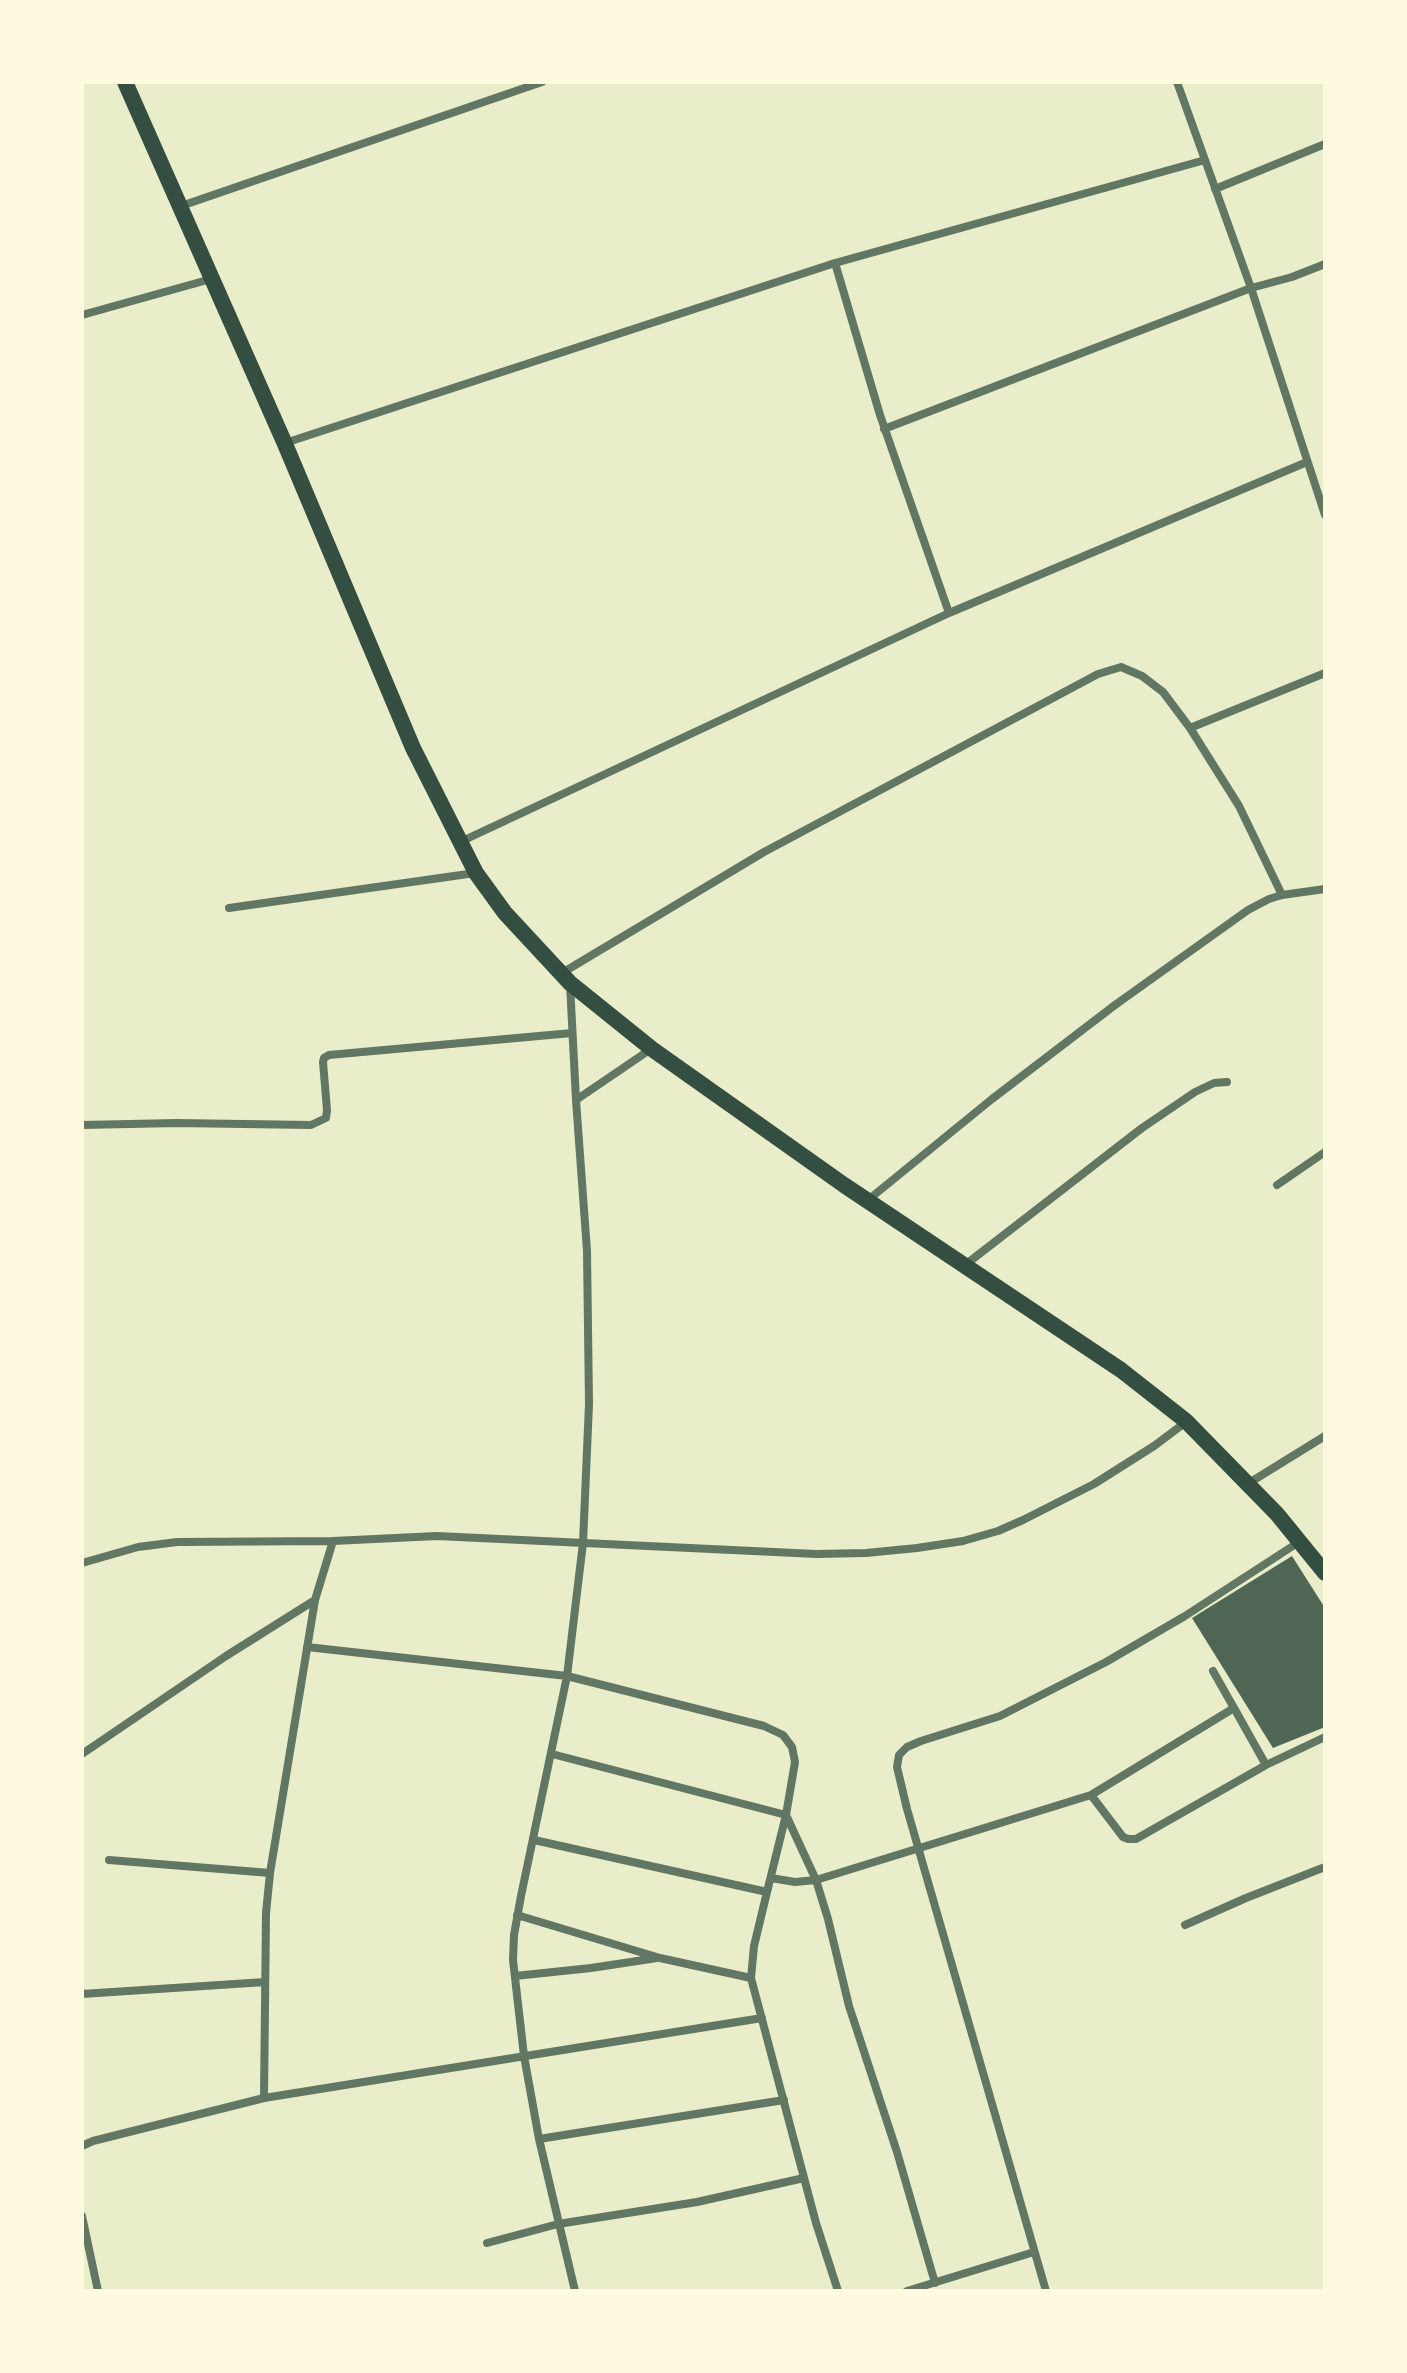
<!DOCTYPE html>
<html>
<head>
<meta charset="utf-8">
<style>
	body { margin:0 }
	#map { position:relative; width:1407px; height:2373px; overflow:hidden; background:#e9edc9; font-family:Ubuntu,sans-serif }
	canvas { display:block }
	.frame { position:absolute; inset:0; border:84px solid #fefae0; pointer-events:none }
</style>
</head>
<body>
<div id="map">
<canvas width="1407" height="2373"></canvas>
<div class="frame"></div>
</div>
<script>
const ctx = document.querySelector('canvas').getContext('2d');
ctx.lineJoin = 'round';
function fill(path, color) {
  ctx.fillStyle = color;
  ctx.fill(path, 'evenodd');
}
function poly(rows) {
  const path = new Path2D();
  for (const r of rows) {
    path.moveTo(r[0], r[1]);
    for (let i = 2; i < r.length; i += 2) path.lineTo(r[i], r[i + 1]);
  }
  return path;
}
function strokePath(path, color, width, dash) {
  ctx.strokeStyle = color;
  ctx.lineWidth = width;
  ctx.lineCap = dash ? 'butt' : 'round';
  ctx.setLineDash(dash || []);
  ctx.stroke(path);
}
const building = poly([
	[1292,1556,1325,1608,1325,1727,1273,1748,1192,1618]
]);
const minor = poly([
	[1177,82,1251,288,1292,277,1325,264],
	[1215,189,1325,144],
	[181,206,542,82],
	[835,263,880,415,949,613],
	[82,315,211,279],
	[884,429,1251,288,1325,515],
	[285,443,835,263,1205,160],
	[1190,728,1325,673],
	[460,842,949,613,1307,462],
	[229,908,475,873],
	[562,973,764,852,1098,674,1121,667,1142,676,1163,692,1190,728,1239,806,1282,895],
	[570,984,576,1100,651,1049],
	[82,1125,177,1123,311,1125,326,1118,327,1110,323,1062,324,1058,329,1055,572,1033],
	[1277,1185,1325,1152],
	[868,1200,992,1099,1115,1005,1248,910,1269,899,1282,895,1325,889],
	[965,1265,1142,1128,1195,1092,1214,1083,1227,1082],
	[1249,1483,1325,1436],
	[82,1563,138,1547,177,1542,333,1541,437,1536,816,1554,866,1553,917,1548,963,1541,998,1531,1023,1520,1094,1484,1154,1446,1186,1422],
	[307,1647,567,1676,764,1726,783,1735,792,1747,795,1762,786,1815,767,1892],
	[1213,1671,1234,1708],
	[82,1754,226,1656,315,1600],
	[552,1754,786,1815,816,1880,828,1919,849,2006,897,2152,935,2283],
	[1091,1795,1234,1708,1266,1765],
	[534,1840,767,1892,754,1946,751,1978,816,2223,838,2291],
	[109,1860,270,1873],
	[771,1878,795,1882,816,1880,1091,1795,1123,1837,1128,1839,1136,1839,1266,1765,1325,1737],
	[517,1915,660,1958,751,1978],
	[1185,1925,1246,1898,1325,1867],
	[515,1976,591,1968,657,1958],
	[82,1994,265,1982],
	[264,2098,266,1913,270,1873,315,1600,333,1541],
	[539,2139,784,2100],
	[82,2146,93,2141,264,2098,762,2018],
	[82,2216,98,2291],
	[487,2243,558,2224,697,2202,804,2178],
	[575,2291,539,2139,524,2056,513,1960,514,1935,521,1896,567,1676,583,1543,589,1404,587,1251,576,1100],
	[907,2291,1034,2252],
	[1046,2291,907,1809,897,1767,899,1755,907,1747,921,1741,1000,1716,1106,1662,1185,1616,1299,1542]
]);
const primary = poly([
	[125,82,285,444,413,748,476,873,505,913,570,983,652,1049,844,1185,1121,1370,1186,1421,1277,1514,1325,1573]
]);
fill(building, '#4f6655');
strokePath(minor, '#617663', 8);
strokePath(primary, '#344e41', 16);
</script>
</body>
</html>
